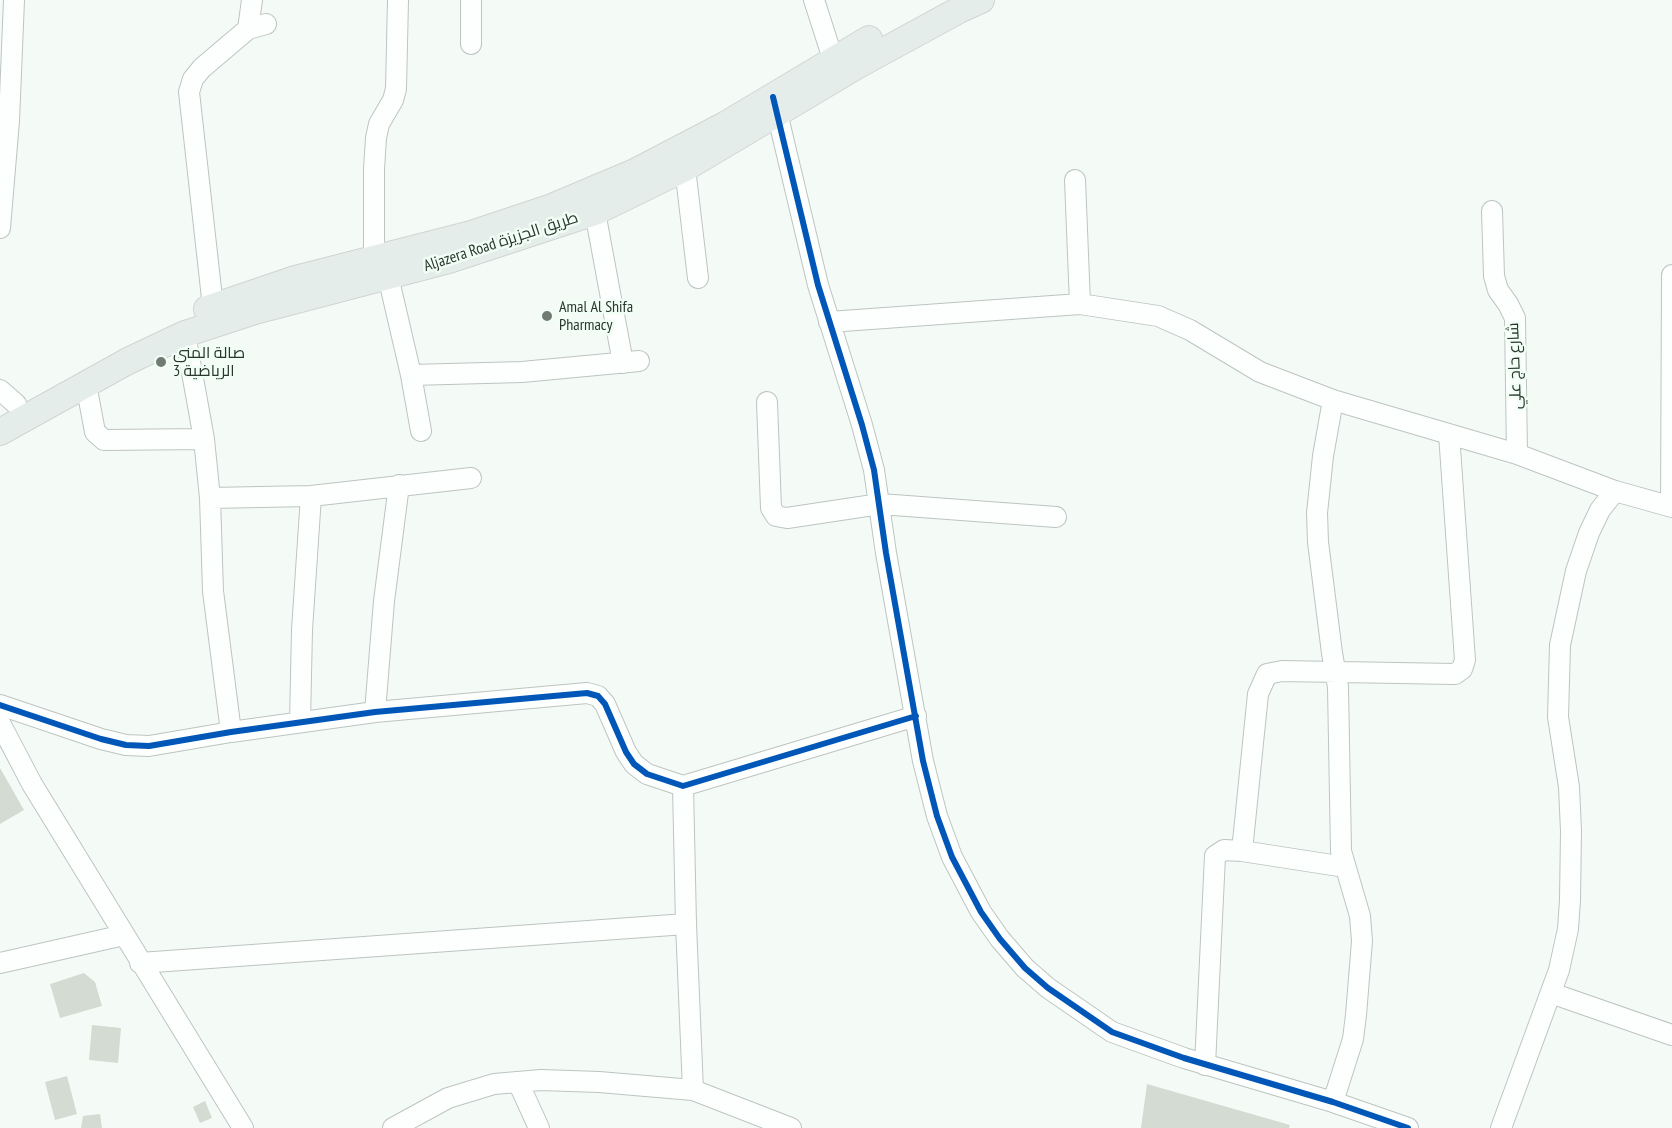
<!DOCTYPE html>
<html>
<head>
<meta charset="utf-8">
<style>
	body { margin:0 }
	canvas { display:block; background:#f4fbf7 }
</style>
</head>
<body>
<canvas width="1672" height="1128"></canvas>
<script>
const ctx = document.querySelector('canvas').getContext('2d');
ctx.lineJoin = 'round';
function fill(path, color) {
  ctx.fillStyle = color;
  ctx.fill(path, 'evenodd');
}
function poly(rows) {
  const path = new Path2D();
  for (const r of rows) {
    path.moveTo(r[0], r[1]);
    for (let i = 2; i < r.length; i += 2) path.lineTo(r[i], r[i + 1]);
  }
  return path;
}
function strokePath(path, color, width, dash) {
  ctx.strokeStyle = color;
  ctx.lineWidth = width;
  ctx.lineCap = dash ? 'butt' : 'round';
  ctx.setLineDash(dash || []);
  ctx.stroke(path);
}
function label(font, color, halo, rows, align = 'center') {
  ctx.font = font + ' "PT Sans Narrow",Cairo,sans-serif';
  ctx.lineWidth = 5;
  ctx.setLineDash([]);
  ctx.textBaseline = 'middle';
  ctx.strokeStyle = halo;
  ctx.fillStyle = color;
  for (const [text, x, y, turn = 0] of rows) {
    ctx.save();
    ctx.translate(x, y);
    ctx.rotate((+turn || 0) * Math.PI / 180);
    ctx.textAlign = isNaN(turn) ? turn : align;
    if (halo) ctx.strokeText(text, 0, 0);
    ctx.fillText(text, 0, 0);
    ctx.restore();
  }
}
const building = poly([
	[0,768,24,810,0,824],
	[84,973,95,982,102,1006,60,1018,50,984],
	[92,1025,121,1028,118,1063,89,1060],
	[67,1076,77,1114,55,1120,45,1082],
	[1147,1084,1290,1125,1289,1128,1141,1128],
	[205,1101,212,1118,200,1123,193,1107],
	[100,1114,102,1128,81,1128,83,1116]
]);
const minor = poly([
	[471,0,471,44],
	[814,0,833,59],
	[248,29,252,0],
	[774,100,818,285,862,425,874,470,886,553,923,761,937,816,952,857,981,912,1000,939,1025,968,1048,988,1112,1032,1184,1058,1333,1102,1408,1128],
	[685,168,698,278],
	[1075,180,1080,304],
	[1492,211,1494,276,1498,290,1508,304,1515,318,1517,454],
	[595,212,623,363],
	[0,228,9,121,14,0],
	[374,258,374,169,376,138,379,124,393,100,396,89,398,0],
	[388,276,411,375,421,431],
	[213,307,189,92,193,79,202,68,248,29,266,24],
	[829,322,1080,304,1158,316,1190,330,1260,372,1333,400,1517,454,1615,491,1672,507],
	[185,334,204,439,210,498,213,591,231,732],
	[411,375,522,372,639,361],
	[86,384,95,432,104,440,204,439],
	[0,390,16,404],
	[1333,400,1323,456,1317,513,1318,542,1332,653,1338,687,1341,851,1360,916,1362,941,1356,1015,1353,1039,1333,1102],
	[767,402,771,508,776,516,787,518,880,504,1056,517],
	[210,498,311,496,471,478],
	[1671,506,1672,275],
	[0,705,101,739,126,745,149,746,231,732,375,712,587,693,598,696,605,704,626,752,634,764,647,774,683,786,916,716],
	[375,712,384,601,399,485],
	[300,722,302,630,311,496],
	[0,723,32,784,243,1128],
	[683,786,686,924,693,1090],
	[1242,851,1258,694,1267,674,1282,671,1455,674,1462,669,1465,660,1449,434],
	[0,963,124,935],
	[140,963,686,924],
	[1551,993,1672,1035],
	[1205,1065,1215,856,1224,850,1242,851,1345,867],
	[518,1082,539,1128],
	[393,1128,448,1098,494,1084,541,1080,599,1082,693,1090,791,1128],
	[1501,1128,1559,970,1568,929,1570,900,1571,831,1569,787,1558,717,1560,645,1576,571,1589,533,1600,510,1615,491]
]);
const major = poly([
	[207,309,295,279,471,234,552,207,635,172,725,125,869,39],
	[0,432,128,361,185,334,255,311,449,260,595,212,685,168,858,65,959,10,981,0]
]);
const cycleway = poly([
	[773,97,818,285,862,425,874,470,886,553,923,761,937,816,952,857,981,912,1000,939,1025,968,1048,988,1112,1032,1184,1058,1333,1102,1408,1128],
	[0,705,101,739,126,745,149,746,231,732,375,712,587,693,598,696,605,704,626,752,634,764,647,774,683,786,916,716]
]);
const markers = [
	[547,316,6,"#707b74"],
	[161,362,6,"#707b74"]
];
const streetNames = [
	["Aljazera Road طريق الجزيزة",501,242,-18],
	["شارع حاج علي",1515,366,-92]
];
const poiNames = [
	["Amal Al Shifa",559,307],
	["Pharmacy",559,325],
	["صالة المنى",173,353],
	["الرياضية 3",173,371]
];
fill(building, '#d4dbd3');
strokePath(minor, '#bcc5c0', 22);
strokePath(major, '#d0d5d2', 28);
strokePath(minor, '#fdfefe', 20);
strokePath(major, '#e5edeb', 26);
strokePath(cycleway, '#0057b8', 6);
for (const [x, y, r, color] of markers) {
  const dot = new Path2D();
  dot.arc(x, y, r, 0, 2 * Math.PI);
  ctx.fillStyle = color;
  ctx.fill(dot);
  strokePath(dot, '#f1fef6', 2);
}
label('16px', '#29362e', '#f1fef6', streetNames);
label('16px', '#29362e', '#f1fef6', poiNames, 'left');
</script>
</body>
</html>
